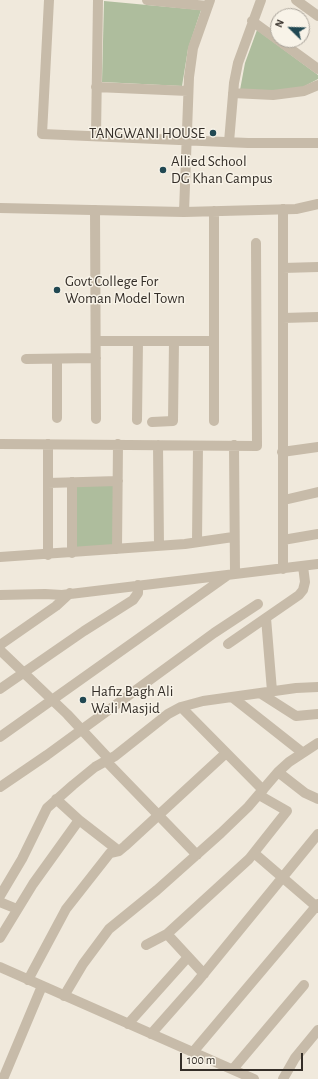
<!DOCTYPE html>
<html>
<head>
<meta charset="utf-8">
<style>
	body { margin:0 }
	#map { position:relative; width:318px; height:1079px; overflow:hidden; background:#f0e9dc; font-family:"Alegreya Sans",sans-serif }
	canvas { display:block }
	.north { position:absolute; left:270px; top:8px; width:40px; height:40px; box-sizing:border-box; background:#f8f3e8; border:1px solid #aaa49b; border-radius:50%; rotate:293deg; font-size:11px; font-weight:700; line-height:16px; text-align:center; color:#342e28 }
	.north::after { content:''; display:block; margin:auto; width:14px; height:18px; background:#214852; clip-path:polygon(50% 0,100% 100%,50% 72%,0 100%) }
	.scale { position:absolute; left:180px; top:1053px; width:123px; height:18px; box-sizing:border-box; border:2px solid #342e28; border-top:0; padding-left:5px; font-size:12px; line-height:14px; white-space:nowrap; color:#342e28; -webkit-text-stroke:3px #f8f3e8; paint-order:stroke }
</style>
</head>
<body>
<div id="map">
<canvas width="318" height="1079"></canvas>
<div class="north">N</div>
<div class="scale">100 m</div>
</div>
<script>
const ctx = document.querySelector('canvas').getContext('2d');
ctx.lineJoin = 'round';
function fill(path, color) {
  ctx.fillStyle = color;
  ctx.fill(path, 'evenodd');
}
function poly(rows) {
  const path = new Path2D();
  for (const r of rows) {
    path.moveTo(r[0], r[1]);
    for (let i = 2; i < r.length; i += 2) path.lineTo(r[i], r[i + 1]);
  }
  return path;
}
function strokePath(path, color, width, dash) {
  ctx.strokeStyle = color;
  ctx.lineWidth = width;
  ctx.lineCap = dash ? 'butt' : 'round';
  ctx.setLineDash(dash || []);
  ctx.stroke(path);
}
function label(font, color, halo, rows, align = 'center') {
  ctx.font = font + ' "Alegreya Sans",sans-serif';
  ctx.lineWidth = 3;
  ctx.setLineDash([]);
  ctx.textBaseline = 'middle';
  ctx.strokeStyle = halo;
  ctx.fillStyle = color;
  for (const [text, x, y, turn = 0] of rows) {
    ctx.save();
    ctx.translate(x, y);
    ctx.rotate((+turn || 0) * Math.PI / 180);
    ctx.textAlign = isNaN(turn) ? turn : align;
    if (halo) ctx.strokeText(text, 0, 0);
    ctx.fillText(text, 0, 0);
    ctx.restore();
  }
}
const green = poly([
	[104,1,201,10,188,49,182,86,102,82],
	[257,30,318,75,318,79,303,87,279,91,240,90,245,63],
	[75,485,113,485,114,546,74,548]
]);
const minor = poly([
	[49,0,42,134,248,143,318,143],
	[147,0,207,6],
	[296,0,318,16],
	[252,21,318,69],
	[96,87,188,91],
	[233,93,273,95,304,91,318,85],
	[96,136,98,0],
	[229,142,234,83,238,63,261,0],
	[0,208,184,212,296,209,318,204],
	[95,210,96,419],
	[184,212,189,77,193,48,210,0],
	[283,268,318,267],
	[283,318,318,317],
	[96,341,214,341],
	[26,359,96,358],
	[57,418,57,359],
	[137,420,138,341],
	[214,421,214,211],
	[152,422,173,421,174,341],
	[0,444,257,446,256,243],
	[158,445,159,546],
	[234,445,235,574],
	[282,452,318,447],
	[48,483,118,481],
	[284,500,318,492],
	[283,540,318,534],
	[197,542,198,446],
	[117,549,118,444],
	[72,553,72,482],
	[48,555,48,444],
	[0,557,185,544,233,537],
	[283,569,283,209],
	[0,595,45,594,62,595,318,564],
	[266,618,272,691],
	[228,644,299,595,303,590,305,582,303,566],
	[0,645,56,606,70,593],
	[0,650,67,714,109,759],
	[0,689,84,631,133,600,138,593,138,585],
	[260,693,296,716,318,714],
	[232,697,303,753],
	[181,707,263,790],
	[0,737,228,575],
	[106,761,197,855],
	[278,772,305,793,318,799],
	[0,787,47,755,214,633,258,604],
	[56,799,79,820,119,851],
	[254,853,318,908],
	[0,896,22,859,47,808,73,785,95,767,115,756,168,714,181,707,203,701,296,688,318,687],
	[0,902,17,909],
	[167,934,204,974],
	[0,938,33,884,79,820],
	[146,945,167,934,249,859,287,811,259,795],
	[0,967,254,1079],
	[28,980,66,909,110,853,119,851,125,846,226,753],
	[64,996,83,964,109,929,157,890,221,833,248,807,278,772,289,762,318,743],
	[128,1024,188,957],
	[151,1034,197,982,318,834],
	[193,1052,318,904],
	[233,1069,304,985],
	[3,1079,42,986],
	[283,1079,295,1058,318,1030]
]);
const markers = [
	[213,133,4,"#214852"],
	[163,170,4,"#214852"],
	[57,290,4,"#214852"],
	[83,700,4,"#214852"]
];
const poiNames = [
	["TANGWANI HOUSE",205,133,"right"],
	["Allied School",171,161],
	["DG Khan Campus",171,178],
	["Govt College For",65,281],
	["Woman Model Town",65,298],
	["Hafiz Bagh Ali",91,691],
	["Wali Masjid",91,708]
];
fill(green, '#aebd9d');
strokePath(minor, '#c7bba9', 10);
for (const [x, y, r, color] of markers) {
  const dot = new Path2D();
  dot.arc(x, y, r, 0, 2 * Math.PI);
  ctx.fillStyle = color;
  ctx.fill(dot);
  strokePath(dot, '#f8f3e8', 1.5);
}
label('15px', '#342e28', '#f8f3e8', poiNames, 'left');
</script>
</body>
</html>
